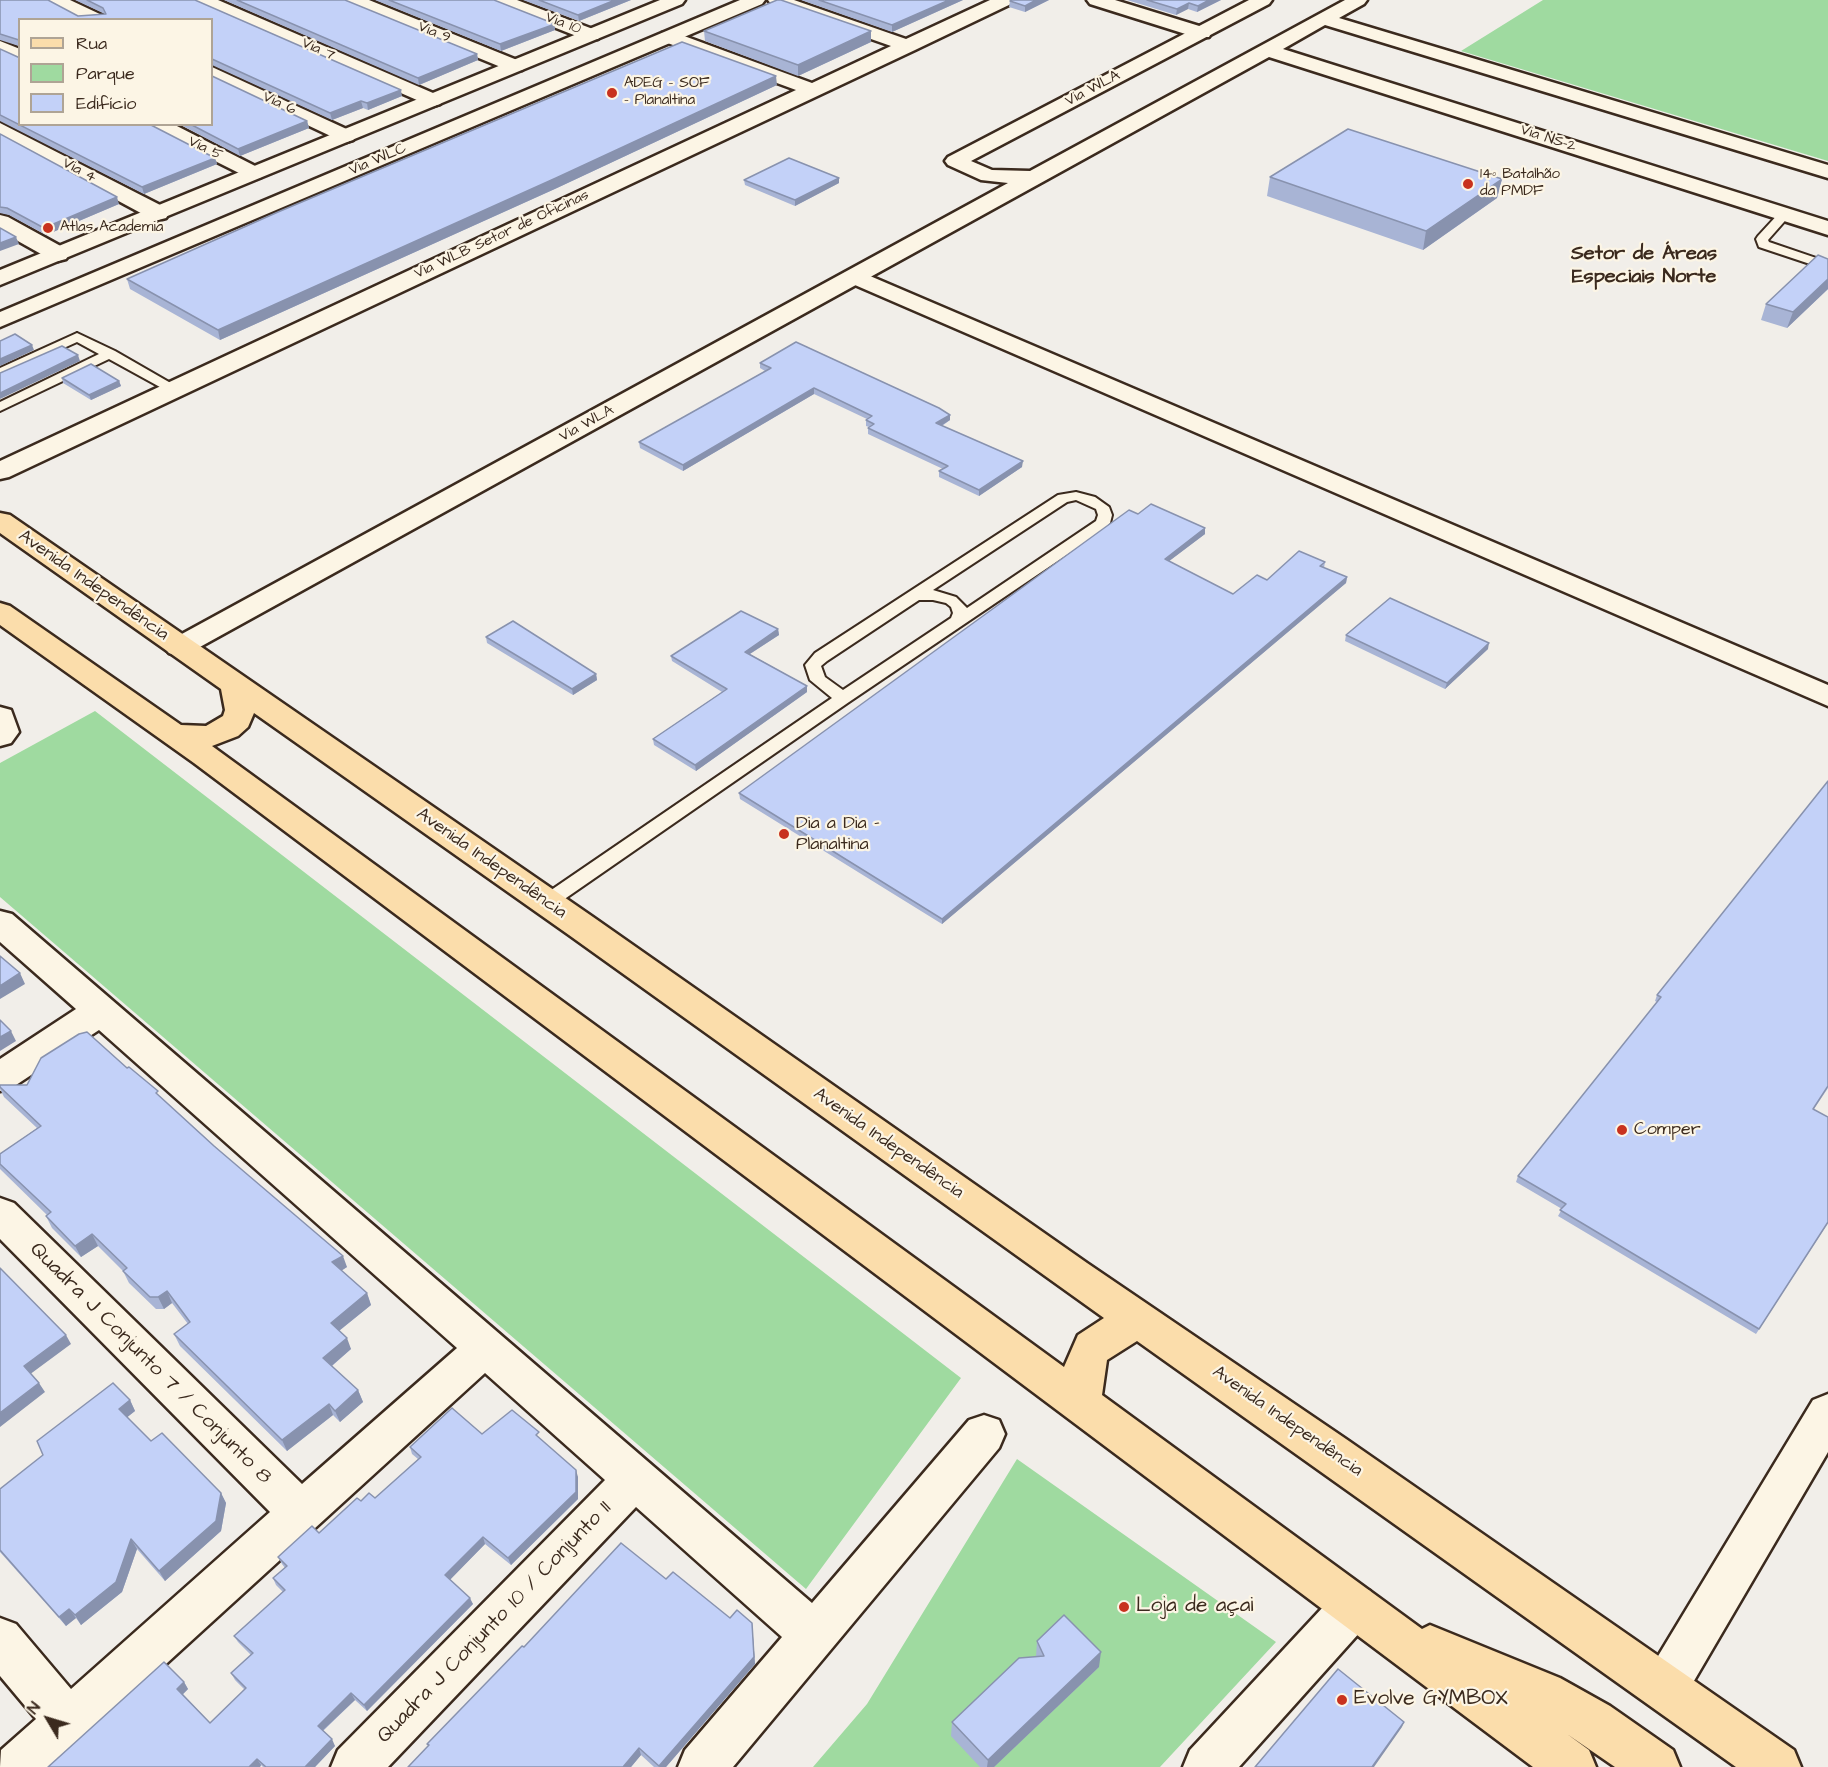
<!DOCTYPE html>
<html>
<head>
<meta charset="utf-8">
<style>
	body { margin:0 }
	#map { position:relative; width:1828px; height:1767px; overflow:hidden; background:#f1eee9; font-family:"Architects Daughter",sans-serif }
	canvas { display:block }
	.legend { position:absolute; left:18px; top:18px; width:195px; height:108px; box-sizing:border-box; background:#fcf5e5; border:2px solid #afa495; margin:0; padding:8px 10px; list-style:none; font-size:18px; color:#3b2a1e }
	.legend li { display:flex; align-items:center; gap:12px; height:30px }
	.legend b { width:30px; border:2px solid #afa495 }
	.north { position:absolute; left:18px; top:1689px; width:60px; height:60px; -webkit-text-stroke:4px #fcf5e5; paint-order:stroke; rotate:308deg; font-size:16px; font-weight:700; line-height:24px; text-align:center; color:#3b2a1e }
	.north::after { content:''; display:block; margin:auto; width:21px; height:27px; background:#3b2a1e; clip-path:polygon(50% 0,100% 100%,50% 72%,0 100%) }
</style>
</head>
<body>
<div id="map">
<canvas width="1828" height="1767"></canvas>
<ul class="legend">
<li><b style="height:8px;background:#fbddab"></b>Rua</li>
<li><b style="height:16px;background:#9fdaa0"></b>Parque</li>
<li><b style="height:16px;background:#c3d1f8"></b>Edifício</li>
</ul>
<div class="north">N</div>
</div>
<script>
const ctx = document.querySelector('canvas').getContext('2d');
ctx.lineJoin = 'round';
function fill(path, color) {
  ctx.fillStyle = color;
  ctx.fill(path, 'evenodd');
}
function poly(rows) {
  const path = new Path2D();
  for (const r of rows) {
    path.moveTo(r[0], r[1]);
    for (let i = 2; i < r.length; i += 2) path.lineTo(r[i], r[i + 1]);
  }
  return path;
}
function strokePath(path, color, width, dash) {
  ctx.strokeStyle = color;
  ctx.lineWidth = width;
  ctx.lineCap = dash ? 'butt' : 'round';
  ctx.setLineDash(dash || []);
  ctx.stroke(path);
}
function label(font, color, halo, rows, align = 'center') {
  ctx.font = font + ' "Architects Daughter",sans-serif';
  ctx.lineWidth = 4.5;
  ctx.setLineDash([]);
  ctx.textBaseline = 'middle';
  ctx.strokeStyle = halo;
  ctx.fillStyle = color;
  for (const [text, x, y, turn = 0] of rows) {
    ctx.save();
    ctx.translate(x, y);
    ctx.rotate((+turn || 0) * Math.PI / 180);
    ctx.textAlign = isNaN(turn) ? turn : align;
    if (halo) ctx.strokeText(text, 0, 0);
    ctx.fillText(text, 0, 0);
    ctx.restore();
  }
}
const green = poly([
	[1543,0,1828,0,1828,161,1461,51],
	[95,711,961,1378,806,1589,0,897,0,763],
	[1017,1459,1276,1642,1160,1767,813,1767,867,1704]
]);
const service = poly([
	[1785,210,1791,214,1768,240,1769,242,1828,262,1828,270,1759,247,1756,239,1758,236,1781,211,1785,210],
	[77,333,115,351,181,389,174,393,169,392,109,359,0,411,0,402,99,354,77,342,0,377,0,368,77,333],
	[1076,492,1095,497,1109,507,1112,515,1110,523,1102,531,849,702,553,907,547,908,541,907,538,902,541,897,832,698,810,680,805,665,815,653,1058,495,1076,492],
	[1076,500,1096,509,1098,515,1096,521,967,608,956,597,933,590,1067,502,1076,500],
	[919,600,933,600,946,603,951,607,953,613,951,618,843,690,825,677,821,666,827,661,919,600]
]);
const minor = poly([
	[47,0,70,0,104,16,106,20,81,20,50,4,47,0],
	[194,0,218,0,440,96,443,100,440,104,433,106,426,104,197,4,194,0],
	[344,0,369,0,522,62,525,66,522,70,508,70,347,4,344,0],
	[492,0,517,0,598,31,600,35,598,39,584,39,495,4,492,0],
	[768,0,794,0,906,39,990,0,1014,0,1011,4,915,50,9,477,0,479,0,461,796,90,662,41,660,37,662,33,676,33,812,83,891,46,771,4,768,0],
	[1087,0,1115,0,1209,29,1211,33,1209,37,1195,37,1090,4,1087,0],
	[0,41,20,49,20,63,0,54,0,41],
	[212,67,353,132,356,136,353,140,346,142,339,140,212,80,212,67],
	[0,123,166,208,169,213,166,218,158,220,150,218,0,137,0,123],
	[146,124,173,124,261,169,265,173,261,177,254,179,247,177,149,128,146,124],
	[0,215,8,217,66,249,69,254,66,259,58,261,50,259,0,231,0,215],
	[856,270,1828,685,1828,706,848,282,845,277,848,272,856,270],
	[0,707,11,710,19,732,11,743,0,746,0,707],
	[0,911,12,914,812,1603,969,1420,984,1415,999,1420,1005,1434,999,1448,733,1767,678,1767,685,1750,782,1637,636,1507,388,1767,331,1767,338,1750,605,1480,485,1373,53,1767,0,1767,1,1750,36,1719,0,1676,0,1618,16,1624,71,1689,270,1512,0,1239,0,1198,14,1203,302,1484,457,1348,99,1030,13,1087,0,1091,0,1059,76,1009,0,942,0,911],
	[1354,1584,1370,1591,1377,1606,1370,1621,1239,1767,1183,1767,1190,1750,1338,1591,1354,1584]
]);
const tertiary = poly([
	[660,0,685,0,682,4,0,285,0,270,660,0],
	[740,0,765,0,762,4,0,327,0,312,740,0],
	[1249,0,1272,0,1269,4,971,161,992,170,1030,171,1345,0,1367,0,1364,4,1339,18,1828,165,1828,178,1325,25,1283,49,1828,221,1828,235,1269,57,189,653,179,656,169,653,164,647,169,641,1008,183,981,180,948,165,945,161,948,157,1249,0],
	[1828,1394,1828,1452,1681,1703,1665,1710,1649,1703,1642,1687,1649,1671,1813,1400,1828,1394]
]);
const primary = poly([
	[0,513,10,515,593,917,1087,1263,1346,1439,1794,1750,1801,1767,1736,1767,1137,1341,1107,1360,1102,1395,1422,1629,1430,1625,1560,1678,1610,1706,1673,1750,1680,1767,1615,1767,1567,1734,1589,1750,1596,1767,1533,1767,194,763,0,625,0,603,10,606,181,725,206,726,223,716,225,710,221,689,0,533,0,513],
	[254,713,569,935,1104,1318,1078,1335,1064,1367,212,746,238,736,248,727,254,713]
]);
const wall = poly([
	[0,0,78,16,105,14,75,0,195,0,402,96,368,110,363,108,332,120,212,65,212,20,19,46,0,40],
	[224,0,345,0,477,54,478,60,419,85],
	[375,0,494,0,555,24,555,30,501,51],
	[523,0,631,0,579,21],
	[801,0,963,0,892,32],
	[1011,0,1049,0,1025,12,1009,7,1010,1],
	[1127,0,1221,0,1197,12,1188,9,1176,15],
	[704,31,871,31,871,42,798,76,705,41],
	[0,49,20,124,215,158,217,164,144,194,0,121],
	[777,85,557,188,220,340,130,289,127,279],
	[307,121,309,128,240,156,179,124,212,124],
	[0,134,119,204,46,235,9,215,0,213],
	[1270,177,1502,179,1497,198,1423,250,1267,196],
	[744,180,839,183,795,206,745,185],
	[1828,259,1828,289,1787,328,1761,320,1766,304],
	[760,363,950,420,942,426,1022,467,979,496,939,477,939,471,943,469,868,434,868,428,869,427,866,426,866,420,867,419,814,394,683,471,640,448,639,442,765,371,760,368],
	[62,378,119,381,121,386,91,400,63,383],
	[1138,514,1205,528,1205,534,1169,561,1233,594,1267,580,1325,562,1324,568,1347,577,1346,583,942,924,740,799,739,793],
	[778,629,779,635,750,654,807,686,807,692,696,771,654,745,653,739,722,692,672,661,671,656],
	[1346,635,1488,649,1445,689,1345,641],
	[486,637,596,674,597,680,573,695,487,643],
	[1828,781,1828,1088,1814,1109,1828,1223,1756,1334,1558,1216,1562,1209,1516,1182,1518,1176,1657,1002,1655,1001,1657,995],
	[0,1085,27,1085,160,1096,347,1267,341,1271,367,1293,371,1305,339,1331,351,1349,332,1366,358,1390,363,1402,340,1422,333,1415,287,1451,180,1346,174,1334,188,1324,172,1303,164,1309,156,1309,129,1283,123,1271,98,1246,81,1257,52,1228,46,1216,47,1215,0,1169,0,1154,37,1128,4,1097,0,1089],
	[130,1400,135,1411,127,1417,151,1441,221,1493,226,1503,221,1531,165,1581,137,1549,122,1592,81,1625,76,1618,66,1626,0,1552,0,1489],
	[482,1434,541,1439,578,1477,578,1499,511,1565,485,1544,450,1579,473,1604,367,1711,355,1700,323,1731,335,1746,315,1767,263,1767,261,1765,260,1767,48,1767,184,1682,188,1689,183,1694,210,1723,245,1690,235,1680,231,1673,251,1655,238,1642,234,1636,283,1592,276,1585,273,1578,285,1568,282,1564,278,1557,319,1533,361,1501,375,1498,418,1459,412,1454,410,1447],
	[666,1579,730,1618,752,1623,755,1664,666,1767,654,1767,641,1755,631,1767,408,1767,428,1746,427,1744,524,1647],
	[1037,1641,1099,1667,994,1767,980,1767,951,1736,952,1722,1036,1657]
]);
const shadedWall = poly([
	[615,0,631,0,579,21,578,15],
	[949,0,963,0,892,32,892,25],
	[1036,0,1049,0,1025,12,1025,6],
	[1209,0,1221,0,1197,12,1198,6],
	[1189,3,1188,9,1176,15,1177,9],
	[555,24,555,30,501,51,500,44],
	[871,31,871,42,798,76,798,65],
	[477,54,478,60,419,85,418,78],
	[776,76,777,85,557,188,220,340,218,330],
	[401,90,402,96,368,110,367,103],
	[361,101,363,108,332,120,330,113],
	[307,121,309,128,240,156,238,149],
	[215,158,217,164,144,194,142,187],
	[839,178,839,183,795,206,795,200],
	[1502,179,1497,198,1423,250,1426,231],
	[117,197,119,204,46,235,44,228],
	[16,237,19,244,0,251,0,243],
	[1828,279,1828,289,1787,328,1793,312],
	[32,345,34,350,0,366,0,359],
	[78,355,80,361,0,399,0,393],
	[119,381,121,386,91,400,89,395],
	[814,388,814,394,683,471,683,465],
	[950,415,950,420,936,429,936,423],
	[1023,461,1022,467,979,496,979,490],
	[1205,528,1205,534,1164,565,1165,559],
	[1347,577,1346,583,942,924,942,919],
	[778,629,779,635,745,657,745,652],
	[1489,643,1488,649,1445,689,1447,683],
	[596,674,597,680,573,695,572,689],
	[807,686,807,692,696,771,695,765],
	[20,973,25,984,0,999,0,986],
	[11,1031,16,1041,0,1051,0,1037],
	[92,1234,98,1246,81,1257,75,1246],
	[343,1256,347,1267,336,1274,332,1262],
	[167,1291,172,1303,164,1309,158,1297],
	[367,1293,371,1305,335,1334,331,1323],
	[66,1335,71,1344,29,1375,24,1366],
	[347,1338,351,1349,328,1369,323,1358],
	[39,1383,45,1392,0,1427,0,1413],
	[358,1390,363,1402,340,1422,335,1411],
	[130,1400,135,1411,125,1419,119,1409],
	[329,1404,333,1415,287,1451,282,1440],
	[576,1470,578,1477,578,1499,511,1565,508,1558],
	[221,1493,226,1503,221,1531,165,1581,159,1571],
	[483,1537,485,1544,448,1582,445,1575],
	[131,1539,137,1549,122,1592,81,1625,75,1615],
	[470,1598,473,1604,367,1711,364,1705],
	[69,1609,76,1618,66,1626,59,1617],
	[752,1623,755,1664,666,1767,659,1767],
	[1101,1652,1099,1667,994,1767,987,1767,988,1760],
	[184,1682,188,1689,182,1695,177,1689],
	[351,1693,355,1700,321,1732,318,1726],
	[1404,1722,1402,1727,1374,1767,1372,1767],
	[332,1739,335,1746,315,1767,305,1767],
	[639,1748,641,1755,631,1767,623,1767],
	[257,1759,261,1765,260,1767,249,1767]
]);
const building = poly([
	[0,0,48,0,78,16,106,14,103,8,87,0,195,0,401,90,367,103,361,101,330,113,212,59,212,20,20,20,20,54,19,40,0,34,0,0],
	[237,0,345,0,477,54,418,78,237,0],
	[389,0,494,0,555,24,500,44,389,0],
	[539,0,615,0,578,15,539,0],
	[777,0,781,0,871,31,798,65,704,31,777,0],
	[819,0,949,0,892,25,819,0],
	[1011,0,1036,0,1025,6,1010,1,1011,0],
	[1147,0,1209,0,1198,6,1189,3,1177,9,1147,0],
	[682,42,776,76,556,178,218,330,127,279,278,212,682,42],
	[0,49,20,58,20,124,149,124,215,158,142,187,0,115,0,49],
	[212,76,307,121,238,149,190,124,212,124,212,76],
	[1348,129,1502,179,1426,231,1270,177,1348,129],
	[0,134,117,197,44,228,7,208,0,207,0,134],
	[789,158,839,178,795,200,744,180,789,158],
	[0,228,16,237,0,243,0,228],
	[1818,255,1828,259,1828,279,1793,312,1766,304,1818,255],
	[15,334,32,345,0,359,0,341,15,334],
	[796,342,939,408,950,415,936,423,1023,461,979,490,939,471,948,466,868,428,874,424,866,420,872,416,814,388,683,465,639,442,771,368,760,363,796,342],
	[62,346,78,355,0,393,0,373,62,346],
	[91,364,119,381,89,395,62,378,91,364],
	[1151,504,1205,528,1165,559,1233,594,1257,575,1267,580,1299,551,1325,562,1320,566,1347,577,942,919,739,793,1129,510,1138,514,1151,504],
	[1390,598,1489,643,1447,683,1346,635,1390,598],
	[741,611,778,629,745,652,807,686,695,765,653,739,727,689,671,656,741,611],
	[513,621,596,674,572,689,486,637,513,621],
	[1828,781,1828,1086,1813,1109,1828,1117,1828,1222,1759,1329,1560,1210,1566,1204,1518,1176,1661,997,1657,995,1828,781],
	[0,956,20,973,0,986,0,956],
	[0,1020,11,1031,0,1037,0,1020],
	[87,1032,127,1068,129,1067,158,1091,156,1093,214,1146,343,1256,332,1262,367,1293,331,1323,347,1338,323,1358,358,1390,335,1411,329,1404,282,1440,174,1334,190,1322,167,1291,158,1297,150,1297,123,1271,127,1268,92,1234,75,1246,46,1216,51,1212,0,1164,0,1154,41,1126,0,1087,0,1085,27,1085,41,1058,79,1034,87,1032],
	[0,1268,66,1335,24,1366,39,1383,0,1413,0,1268],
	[113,1383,130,1400,119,1409,151,1441,162,1433,221,1493,216,1521,159,1571,131,1539,116,1582,75,1615,69,1609,59,1617,0,1550,0,1489,43,1455,37,1441,113,1383],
	[452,1408,482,1434,512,1410,539,1432,536,1435,576,1470,576,1492,508,1558,483,1537,445,1575,470,1598,364,1705,351,1693,318,1726,332,1739,305,1767,266,1767,257,1759,249,1767,48,1767,164,1662,184,1682,177,1689,210,1723,246,1688,231,1673,253,1653,234,1636,285,1590,273,1578,287,1566,278,1557,312,1526,319,1533,357,1498,361,1501,369,1493,375,1498,421,1457,410,1447,452,1408],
	[621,1543,666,1579,673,1572,730,1618,737,1610,752,1623,754,1657,659,1766,639,1748,623,1767,408,1767,429,1745,427,1744,522,1646,524,1647,621,1543],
	[1064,1615,1101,1652,988,1760,952,1722,1019,1658,1044,1656,1037,1641,1064,1615],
	[1338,1669,1404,1722,1372,1767,1255,1767,1338,1669]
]);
const markers = [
	[612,93,6,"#c8321e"],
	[1468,184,6,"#c8321e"],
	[48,228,6,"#c8321e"],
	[784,834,6,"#c8321e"],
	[1622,1130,6,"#c8321e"],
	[1124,1607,6,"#c8321e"],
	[1342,1700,6,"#c8321e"]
];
const farStreetnames = [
	["Via 10",563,24,21],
	["Via 9",434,33,22],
	["Via 7",318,50,24],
	["Via WLA",1093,89,-28],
	["Via 6",279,104,25],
	["Via NS-2",1548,139,18],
	["Via 5",205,149,26],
	["Via WLC",378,160,-23],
	["Via 4",79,171,28],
	["Via WLB Setor de Oficinas",502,235,-25],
	["Via WLA",587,424,-29]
];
const farPoinames = [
	["ADEG - SOF",624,84],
	["- Planaltina",624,101],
	["14º Batalhão",1480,175],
	["da PMDF",1480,192],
	["Atlas Academia",60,228]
];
const streetNames = [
	["Avenida Independência",93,586,35],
	["Avenida Independência",491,864,35],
	["Avenida Independência",888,1144,35],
	["Avenida Independência",1287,1422,35]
];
const poiNames = [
	["Dia a Dia -",796,824],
	["Planaltina",796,845],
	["Comper",1634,1130]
];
const farDistrictnames = [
	["Setor de Áreas",1644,255],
	["Especiais Norte",1644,278]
];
const nearStreetnames = [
	["Quadra J Conjunto 7 / Conjunto 8",150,1364,45],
	["Quadra J Conjunto 10 / Conjunto 11",495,1623,-46]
];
const nearPoinames = [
	["Loja de açai",1136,1607],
	["Evolve GYMBOX",1354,1700]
];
fill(green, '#9fdaa0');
strokePath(service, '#3b2a1e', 4);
strokePath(minor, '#3b2a1e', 5);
strokePath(tertiary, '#3b2a1e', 5);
strokePath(primary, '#3b2a1e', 5);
fill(service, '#fcf5e5');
fill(minor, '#fcf5e5');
fill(tertiary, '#fcf5e5');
fill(primary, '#fbddab');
fill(wall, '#a8b4d5');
fill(shadedWall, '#8892ae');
fill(building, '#c3d1f8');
strokePath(building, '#8892ae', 1.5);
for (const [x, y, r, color] of markers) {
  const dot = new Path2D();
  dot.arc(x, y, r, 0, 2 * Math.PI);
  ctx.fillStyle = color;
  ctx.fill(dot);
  strokePath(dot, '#fcf5e5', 2);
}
label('15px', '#3b2a1e', '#fcf5e5', farStreetnames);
label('15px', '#3b2a1e', '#fcf5e5', farPoinames, 'left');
label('18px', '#3b2a1e', '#fcf5e5', streetNames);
label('18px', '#3b2a1e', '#fcf5e5', poiNames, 'left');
label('bold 20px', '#3b2a1e', '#fcf5e5', farDistrictnames);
label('21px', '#3b2a1e', '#fcf5e5', nearStreetnames);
label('21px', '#3b2a1e', '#fcf5e5', nearPoinames, 'left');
</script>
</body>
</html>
